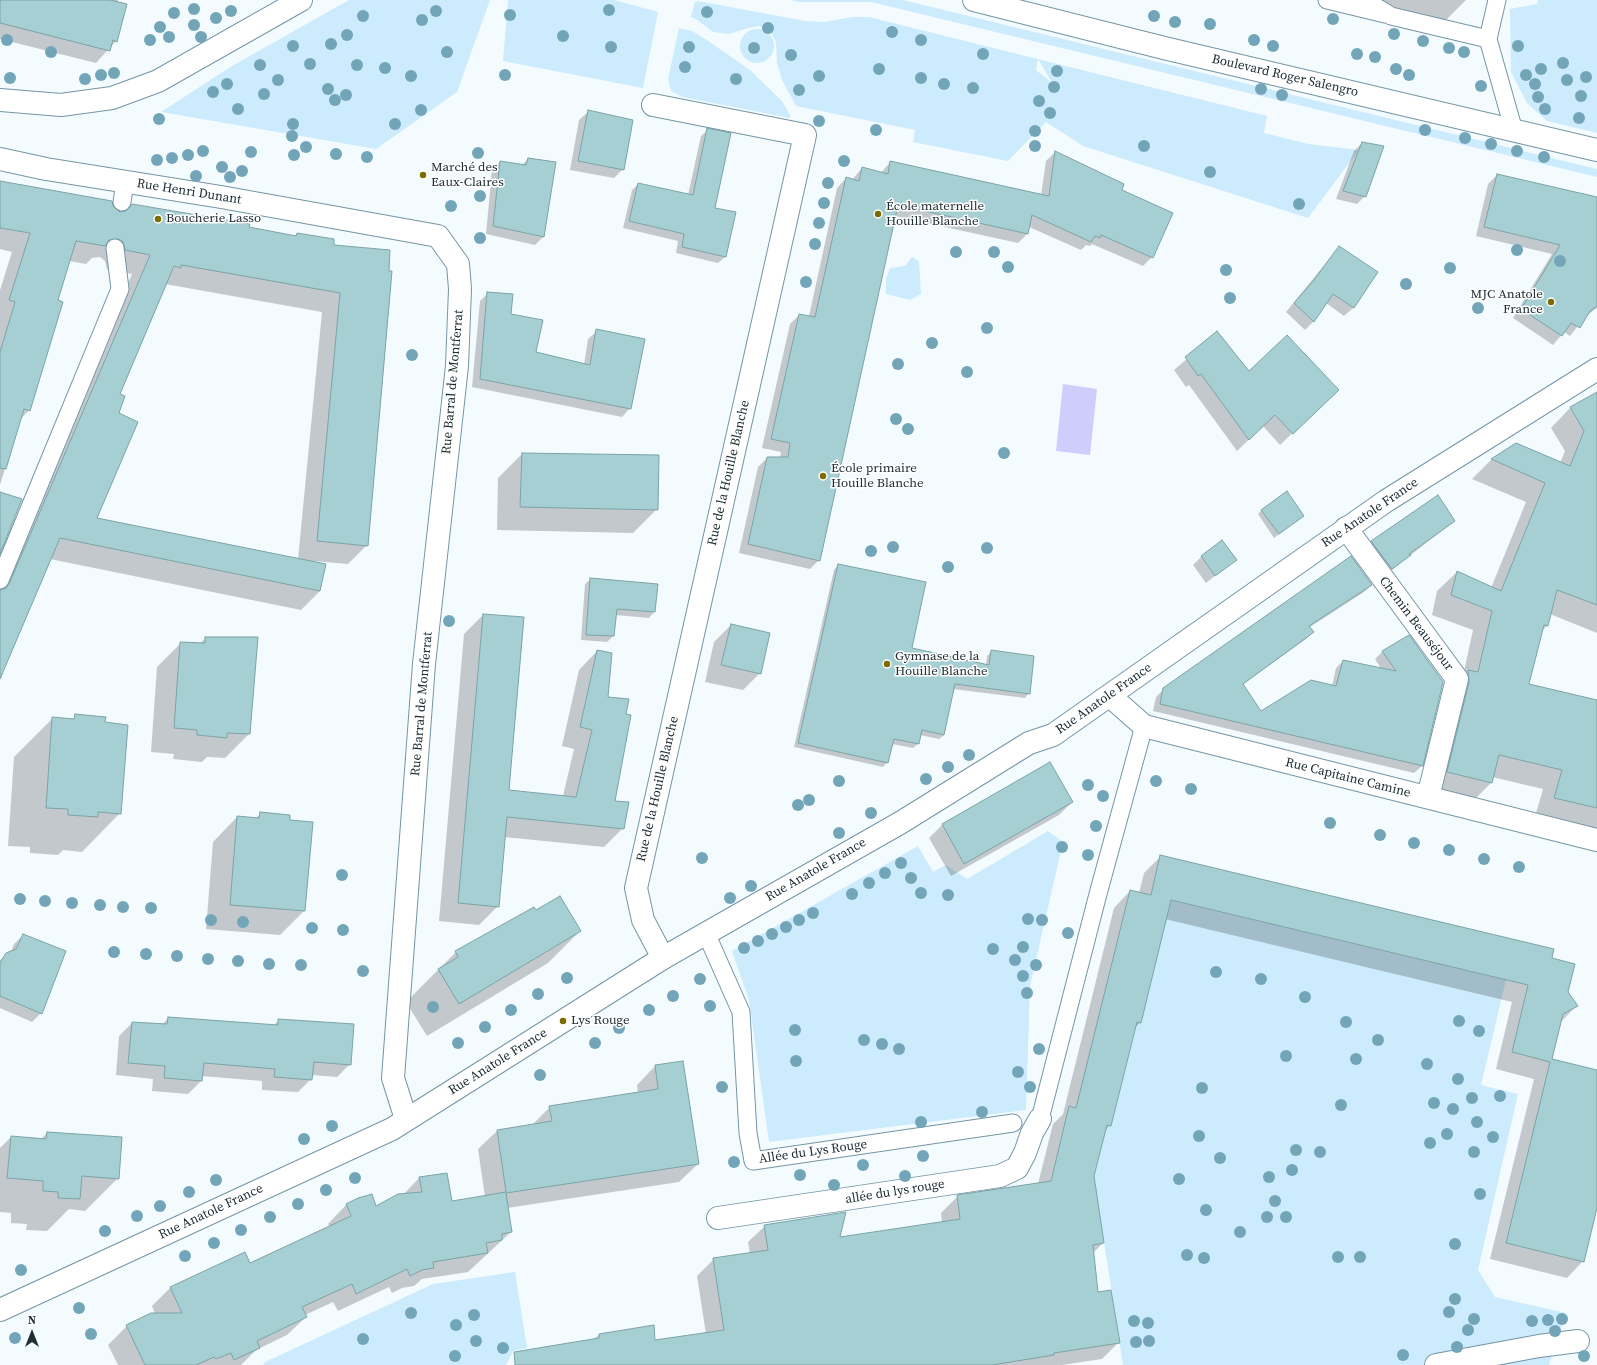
<!DOCTYPE html>
<html>
<head>
<meta charset="utf-8">
<style>
	body { margin:0 }
	#map { position:relative; width:1597px; height:1365px; overflow:hidden; background:#f4fbff; font-family:"Source Serif 4",serif }
	canvas { display:block }
	.north { position:absolute; left:12px; top:1313px; width:40px; height:40px; -webkit-text-stroke:3px #fff; paint-order:stroke; rotate:0deg; font-size:11px; font-weight:700; line-height:16px; text-align:center; color:#202e34 }
	.north::after { content:''; display:block; margin:auto; width:14px; height:18px; background:#202e34; clip-path:polygon(50% 0,100% 100%,50% 72%,0 100%) }
</style>
</head>
<body>
<div id="map">
<canvas width="1597" height="1365"></canvas>
<div class="north">N</div>
</div>
<script>
const ctx = document.querySelector('canvas').getContext('2d');
ctx.lineJoin = 'round';
function fill(path, color) {
  ctx.fillStyle = color;
  ctx.fill(path, 'evenodd');
}
function poly(rows) {
  const path = new Path2D();
  for (const r of rows) {
    if (r.length === 3) {
      path.moveTo(r[0] + r[2], r[1]);
      path.arc(r[0], r[1], r[2], 0, 2 * Math.PI);
      continue;
    }
    path.moveTo(r[0], r[1]);
    for (let i = 2; i < r.length; i += 2) path.lineTo(r[i], r[i + 1]);
  }
  return path;
}
function strokePath(path, color, width, dash) {
  ctx.strokeStyle = color;
  ctx.lineWidth = width;
  ctx.lineCap = dash ? 'butt' : 'round';
  ctx.setLineDash(dash || []);
  ctx.stroke(path);
}
function label(font, color, halo, rows, align = 'center') {
  ctx.font = font + ' "Source Serif 4",serif';
  ctx.lineWidth = 3;
  ctx.setLineDash([]);
  ctx.textBaseline = 'middle';
  ctx.strokeStyle = halo;
  ctx.fillStyle = color;
  for (const [text, x, y, turn = 0] of rows) {
    ctx.save();
    ctx.translate(x, y);
    ctx.rotate((+turn || 0) * Math.PI / 180);
    ctx.textAlign = isNaN(turn) ? turn : align;
    if (halo) ctx.strokeText(text, 0, 0);
    ctx.fillText(text, 0, 0);
    ctx.restore();
  }
}
const green = poly([
	[349,0,490,0,457,92,376,149,161,112,232,66],
	[508,0,614,0,658,12,643,88,503,61],
	[791,0,903,0,1597,169,1597,177,871,2,799,2],
	[1538,0,1597,0,1597,133,1547,121,1527,103,1511,72,1510,9,1537,4],
	[698,1,805,21,824,22,852,17,869,17,1267,116,1264,133,1308,144,1359,150,1308,218,1083,146,1046,122,1008,161,913,142,915,130,796,106,782,80,777,63,776,42,771,32,759,26,748,28,729,34,713,32,696,19,691,17,695,2],
	[1038,59,1051,81,1051,82,1036,70],
	[679,28,692,31,704,38,750,70,782,101,790,115,790,118,682,97,671,91,668,79],
	[757,46,17],
	[912,257,919,261,921,294,910,300,886,294,886,279,890,268,905,266],
	[1048,831,1063,842,1030,986,1026,1110,769,1142,749,1000,732,951,918,846,933,872,946,865,967,879],
	[1170,900,1506,980,1481,1085,1518,1094,1478,1270,1495,1297,1566,1313,1549,1365,1123,1365,1094,1177,1107,1125,1111,1126,1137,1022,1141,1023],
	[515,1272,527,1348,513,1351,506,1365,263,1365,265,1362,433,1284]
]);
const water = poly([
	[1063,384,1097,389,1090,455,1056,451]
]);
const shadow = poly([
	[0,0,118,0,116,41,96,63,0,39],
	[1317,0,1466,0,1432,34,1390,17],
	[588,112,623,169,614,178,570,170,579,120],
	[708,130,713,209,725,257,718,263,676,253,678,241,623,228,632,190,638,184,688,195,701,136],
	[1362,143,1365,196,1357,204,1336,199,1354,151],
	[1055,152,1120,191,1152,257,1143,266,1092,244,1090,246,1086,245,1081,250,1029,227,1027,234,1018,243,895,216,819,560,810,569,739,553,758,467,767,458,780,458,781,452,762,448,790,324,799,315,809,316,837,188,846,178,852,180,862,168,881,173,890,162,1041,195,1046,161],
	[528,159,554,162,543,237,535,245,486,234,492,170,500,162,522,165],
	[1497,175,1597,199,1597,308,1586,316,1570,336,1564,332,1553,345,1513,318,1552,254,1476,236,1488,184],
	[0,182,112,207,120,213,248,228,295,236,297,234,332,245,389,251,367,545,348,564,313,561,313,562,325,564,320,591,301,610,50,559,0,666,0,582,132,274,107,269,105,261,100,257,92,258,86,264,69,261,56,301,29,410,20,420,0,485,0,290,12,252,0,249],
	[165,284,322,312,298,559,96,519,117,414,119,395],
	[1339,247,1376,273,1353,308,1344,316,1326,303,1313,322,1305,330,1286,312],
	[488,293,510,315,534,353,584,365,588,339,597,331,630,408,622,417,472,387,480,301],
	[1217,333,1249,373,1326,401,1280,445,1263,426,1237,451,1189,385,1186,387,1174,370],
	[1589,398,1597,402,1597,633,1550,614,1547,626,1541,631,1528,685,1597,701,1597,834,1535,817,1543,789,1492,777,1491,783,1471,803,1428,792,1463,676,1473,630,1432,615,1437,591,1457,572,1491,588,1526,502,1472,479,1491,460,1516,445,1560,463,1565,451,1551,428,1570,408],
	[522,454,658,456,657,509,633,533,497,530,498,478],
	[1262,510,1303,516,1274,538,1258,514],
	[1454,521,1383,577,1363,550,1372,542],
	[1202,556,1235,560,1206,583,1193,565],
	[838,565,911,649,986,665,987,656,991,652,1029,693,1025,698,953,689,944,735,939,739,920,735,918,744,913,748,892,744,887,762,883,767,794,747,834,570],
	[591,579,654,612,649,618,615,615,613,636,607,642,581,640,585,584],
	[1371,585,1364,592,1310,627,1313,632,1306,639,1242,685,1261,712,1332,686,1336,668,1343,661,1382,670,1375,659,1382,652,1409,636,1442,682,1422,766,1414,773,1153,711,1156,697,1164,689],
	[483,615,508,791,563,796,574,749,562,746,579,670,597,651,607,698,614,802,623,828,604,847,504,837,498,906,479,925,439,921,464,634],
	[731,625,760,673,743,690,705,682,714,642],
	[206,638,249,734,225,758,207,757,202,762,173,759,174,754,151,752,157,667,181,643,200,643],
	[76,716,104,723,120,813,82,852,63,850,58,855,30,853,30,847,8,846,14,757,52,719,71,720],
	[1050,763,1072,802,1059,815,951,876,929,838,942,825],
	[261,813,304,911,280,935,206,929,213,842,237,817,255,819],
	[1161,856,1550,959,1576,1006,1560,1023,1551,1060,1597,1071,1597,1204,1583,1261,1567,1278,1490,1259,1534,1079,1496,1069,1512,1002,1165,919,1140,1023,1134,1028,1110,1125,1105,1131,1093,1176,1103,1243,1093,1253,1097,1293,1119,1342,1102,1359,1062,1365,518,1365,594,1339,599,1335,654,1341,706,1334,697,1276,714,1259,750,1254,748,1242,765,1226,839,1239,942,1223,941,1213,958,1196,1038,1184,1053,1124,1063,1114,1114,908,1130,891,1139,893,1144,873],
	[535,911,580,931,548,963,427,1036,406,1002,456,952],
	[23,935,41,1013,32,1022,0,1008,0,960,11,952,14,944],
	[168,1018,273,1026,279,1020,350,1064,337,1077,312,1075,311,1079,298,1092,262,1090,262,1081,201,1076,201,1081,188,1094,152,1091,153,1079,116,1075,119,1036,132,1023,162,1025],
	[655,1066,698,1164,679,1182,507,1208,511,1232,468,1272,422,1279,414,1286,402,1288,392,1293,389,1287,338,1311,333,1302,305,1315,306,1317,287,1335,256,1350,241,1365,118,1365,108,1345,127,1326,155,1314,152,1306,170,1288,250,1265,330,1227,328,1224,346,1205,359,1199,376,1208,403,1195,419,1178,451,1202,485,1197,478,1149,497,1131,532,1125,550,1107,638,1093,637,1085],
	[349,1213,351,1213,353,1221],
	[47,1133,118,1178,85,1211,69,1209,47,1231,26,1230,27,1224,11,1223,11,1213,0,1212,0,1148,11,1137,41,1139]
]);
const building = poly([
	[0,0,110,0,127,4,117,42,113,40,110,51,0,23,0,0],
	[588,110,633,120,624,170,578,161,588,110],
	[707,128,731,133,715,208,736,212,726,257,682,247,684,234,629,221,638,183,693,195,707,128],
	[1362,142,1384,146,1366,197,1343,191,1362,142],
	[1055,151,1124,184,1122,190,1173,213,1153,258,1101,235,1100,238,1095,236,1091,242,1032,215,1028,234,898,205,820,561,748,544,767,457,788,457,790,443,771,439,799,314,815,317,846,177,859,181,862,167,888,174,890,161,1049,196,1055,151],
	[528,158,556,162,544,237,493,226,500,161,526,165,528,158],
	[1497,174,1597,197,1597,306,1590,311,1580,328,1571,323,1562,336,1521,309,1560,245,1484,227,1497,174],
	[0,181,112,201,113,206,120,212,126,211,132,204,250,224,249,227,296,236,297,233,334,239,334,245,390,250,389,271,392,271,368,546,317,541,340,293,181,265,181,268,174,266,120,394,125,396,119,413,138,422,97,518,326,564,320,591,60,538,0,679,0,590,6,588,9,584,150,255,125,250,123,242,119,239,109,240,105,246,76,241,58,300,63,302,30,411,24,409,6,469,0,468,0,352,15,302,9,300,30,233,0,228,0,181],
	[1339,246,1378,272,1354,308,1333,294,1314,322,1294,303,1314,280,1339,246],
	[487,292,513,294,511,314,543,320,536,352,590,365,596,329,645,339,631,409,480,379,487,292],
	[1217,331,1249,371,1287,335,1339,390,1293,434,1275,415,1249,440,1201,374,1198,376,1185,357,1217,331],
	[1597,392,1597,605,1557,590,1548,626,1544,625,1529,684,1597,700,1597,808,1554,798,1562,770,1499,755,1492,783,1447,772,1469,682,1468,670,1478,672,1492,611,1451,595,1457,571,1501,591,1545,483,1491,459,1516,443,1570,466,1584,431,1570,407,1597,392],
	[522,453,659,455,658,510,520,507,522,453],
	[1287,491,1304,516,1279,534,1261,510,1287,491],
	[0,492,22,499,0,554,0,492],
	[1438,495,1455,521,1409,554,1411,555,1392,569,1371,541,1438,495],
	[1222,540,1237,560,1215,576,1201,556,1222,540],
	[1351,556,1372,585,1309,626,1314,632,1243,684,1261,711,1311,680,1336,686,1343,660,1396,671,1382,651,1409,635,1443,682,1423,766,1160,704,1163,688,1351,556],
	[838,564,926,582,912,648,989,665,991,650,1034,656,1030,694,955,684,944,735,922,730,919,744,894,739,888,763,798,743,838,564],
	[590,578,658,584,655,612,617,609,614,636,586,635,590,578],
	[483,614,524,617,509,790,576,797,592,730,580,727,597,650,612,653,608,697,629,699,626,714,631,715,615,801,629,802,624,829,507,817,499,907,458,903,483,614],
	[731,624,770,633,761,674,721,665,731,624],
	[205,637,258,637,250,734,227,733,227,738,197,735,197,730,174,728,180,642,205,643,205,637],
	[75,714,106,717,105,722,128,725,121,814,98,812,98,817,68,815,68,809,46,808,52,717,74,719,75,714],
	[1050,762,1073,802,964,864,942,824,1050,762],
	[260,812,290,815,290,820,313,822,305,911,230,905,237,816,259,818,260,812],
	[1160,855,1554,949,1552,958,1575,964,1568,992,1578,1006,1563,1014,1552,1059,1597,1070,1597,1208,1584,1262,1506,1243,1550,1062,1512,1052,1528,985,1171,900,1141,1023,1137,1022,1111,1126,1107,1125,1094,1176,1104,1243,1093,1245,1098,1292,1111,1290,1120,1343,1054,1353,1054,1355,992,1365,515,1365,514,1352,599,1338,599,1334,654,1325,655,1340,724,1330,713,1258,768,1250,764,1225,846,1212,840,1237,960,1219,957,1195,1051,1181,1069,1106,1076,1108,1130,890,1151,895,1160,855],
	[560,896,581,931,459,1004,438,969,458,957,455,951,534,907,536,910,560,896],
	[23,934,66,951,42,1014,0,996,0,963,6,953,16,949,23,934],
	[168,1017,278,1025,278,1019,354,1024,351,1065,314,1062,312,1080,274,1077,275,1069,204,1063,202,1081,164,1078,165,1066,128,1063,132,1022,167,1024,168,1017],
	[683,1061,699,1164,506,1193,512,1232,502,1234,502,1240,486,1243,488,1253,433,1262,434,1268,422,1270,410,1276,407,1269,356,1294,352,1284,302,1307,307,1317,257,1341,260,1348,234,1360,231,1353,216,1359,214,1357,196,1365,145,1365,126,1325,151,1313,182,1313,170,1287,245,1252,250,1263,351,1216,346,1204,358,1198,372,1194,376,1206,398,1194,422,1192,419,1177,447,1173,452,1201,506,1192,497,1130,552,1121,549,1106,658,1089,655,1065,683,1061],
	[47,1132,122,1137,119,1179,82,1176,80,1199,58,1198,58,1192,43,1191,43,1181,7,1178,11,1136,46,1139,47,1132]
]);
const lane = poly([
	[1327,0,1385,14],
	[1372,0,1375,6,1391,16,1488,39,1514,131],
	[1488,39,1497,0],
	[122,202,125,181],
	[0,580,120,289,115,248],
	[706,933,741,1012,748,1133,753,1161,1013,1123],
	[1040,1119,1098,894,1144,726]
]);
const street = poly([
	[653,105,805,135,636,888,643,920,663,958],
	[0,159,46,169,221,197,438,236,458,264,460,289,457,366,424,664,393,1078,406,1119],
	[1346,528,1457,679,1428,797],
	[1110,696,1144,726,1597,840],
	[718,1218,1000,1176,1017,1168,1025,1153,1032,1133,1040,1119],
	[1436,1365,1539,1346,1578,1341]
]);
const secondary = poly([
	[974,0,1164,48,1597,150],
	[0,100,61,105,112,98,158,81,301,0],
	[0,1310,392,1129,663,958,900,823,1029,743,1053,735,1386,501,1597,369]
]);
const trees = [
	[194,9],
	[609,10],
	[231,11],
	[436,11],
	[707,12],
	[174,13],
	[510,15],
	[363,16],
	[1154,16],
	[216,18],
	[1333,19],
	[422,20],
	[1175,22],
	[1210,24],
	[194,25],
	[160,27],
	[768,28],
	[892,32],
	[1394,34],
	[347,35],
	[563,36],
	[169,37],
	[201,37],
	[7,40],
	[150,40],
	[921,40],
	[1254,40],
	[1423,41],
	[331,44],
	[293,46],
	[1273,46],
	[1518,46],
	[611,47],
	[689,47],
	[754,48],
	[1449,48],
	[51,52],
	[447,52],
	[1464,52],
	[983,54],
	[1357,54],
	[791,55],
	[1375,57],
	[1563,63],
	[310,64],
	[260,65],
	[357,65],
	[685,67],
	[385,68],
	[879,69],
	[1396,69],
	[1541,69],
	[1057,71],
	[114,73],
	[101,75],
	[505,75],
	[1409,75],
	[1526,75],
	[411,76],
	[819,76],
	[1586,77],
	[10,78],
	[921,78],
	[85,79],
	[736,79],
	[278,80],
	[1567,80],
	[227,84],
	[944,84],
	[1535,84],
	[1481,86],
	[1054,87],
	[973,88],
	[328,89],
	[1261,89],
	[799,90],
	[213,92],
	[264,94],
	[346,95],
	[1282,95],
	[1581,96],
	[1538,97],
	[335,100],
	[1039,101],
	[238,109],
	[1545,109],
	[421,110],
	[1050,113],
	[1579,118],
	[159,119],
	[819,121],
	[293,124],
	[395,124],
	[876,130],
	[1425,130],
	[1035,131],
	[292,136],
	[1465,138],
	[1491,144],
	[1035,146],
	[1144,146],
	[306,147],
	[203,151],
	[1517,151],
	[251,152],
	[478,153],
	[336,154],
	[188,155],
	[294,155],
	[367,157],
	[1544,157],
	[172,158],
	[157,160],
	[844,161],
	[222,167],
	[242,171],
	[1210,172],
	[196,176],
	[230,177],
	[828,183],
	[480,196],
	[824,203],
	[1299,204],
	[451,206],
	[819,223],
	[480,238],
	[815,244],
	[1517,250],
	[956,252],
	[994,252],
	[1560,261],
	[1008,267],
	[1450,268],
	[1226,270],
	[806,282],
	[1406,284],
	[1230,298],
	[1478,308],
	[987,328],
	[932,343],
	[412,355],
	[898,364],
	[967,372],
	[896,419],
	[908,429],
	[1004,453],
	[893,547],
	[987,548],
	[871,551],
	[948,567],
	[449,621],
	[969,755],
	[948,767],
	[926,779],
	[839,781],
	[1156,781],
	[1088,785],
	[1191,789],
	[1103,796],
	[809,800],
	[798,805],
	[871,813],
	[1330,823],
	[1096,826],
	[839,833],
	[1380,835],
	[1414,843],
	[1062,847],
	[1449,850],
	[1088,855],
	[702,858],
	[1484,859],
	[901,863],
	[1519,867],
	[885,873],
	[342,875],
	[911,878],
	[869,883],
	[751,886],
	[921,893],
	[852,894],
	[948,895],
	[730,898],
	[20,899],
	[45,901],
	[72,903],
	[100,905],
	[123,907],
	[151,908],
	[813,913],
	[1028,919],
	[211,920],
	[799,920],
	[1042,920],
	[243,922],
	[786,927],
	[312,928],
	[343,930],
	[1068,933],
	[772,934],
	[758,941],
	[1023,947],
	[744,948],
	[993,949],
	[114,952],
	[146,954],
	[177,956],
	[208,959],
	[1015,960],
	[238,961],
	[269,964],
	[301,965],
	[1036,965],
	[363,971],
	[1216,972],
	[1023,976],
	[567,978],
	[700,979],
	[1261,979],
	[1027,993],
	[538,994],
	[673,996],
	[1305,997],
	[710,1006],
	[433,1007],
	[511,1010],
	[649,1010],
	[1459,1021],
	[1346,1022],
	[485,1027],
	[619,1028],
	[795,1030],
	[1479,1031],
	[864,1040],
	[1378,1040],
	[458,1043],
	[595,1043],
	[882,1044],
	[899,1049],
	[1039,1049],
	[1286,1056],
	[1356,1059],
	[796,1061],
	[1427,1064],
	[1018,1072],
	[540,1075],
	[1458,1079],
	[722,1087],
	[1030,1087],
	[1202,1088],
	[1500,1096],
	[1472,1098],
	[1434,1103],
	[1341,1105],
	[1453,1109],
	[982,1112],
	[921,1122],
	[1477,1122],
	[332,1126],
	[1447,1134],
	[1199,1136],
	[1493,1137],
	[304,1139],
	[1430,1143],
	[1296,1150],
	[1320,1152],
	[1474,1152],
	[923,1156],
	[1220,1158],
	[734,1162],
	[863,1165],
	[1292,1170],
	[800,1175],
	[905,1176],
	[1269,1177],
	[355,1178],
	[1179,1179],
	[216,1180],
	[834,1185],
	[326,1190],
	[189,1192],
	[1480,1194],
	[1275,1201],
	[298,1204],
	[160,1206],
	[1206,1210],
	[137,1216],
	[270,1217],
	[1267,1217],
	[1286,1217],
	[241,1230],
	[105,1231],
	[1240,1232],
	[214,1243],
	[1455,1244],
	[1187,1255],
	[185,1256],
	[1338,1257],
	[1360,1257],
	[1204,1258],
	[21,1270],
	[1455,1299],
	[79,1308],
	[1449,1312],
	[411,1313],
	[474,1315],
	[1474,1319],
	[1562,1319],
	[1548,1320],
	[1134,1321],
	[1532,1321],
	[1148,1323],
	[456,1325],
	[1468,1330],
	[1555,1331],
	[91,1334],
	[15,1338],
	[363,1339],
	[476,1341],
	[1149,1341],
	[1136,1342],
	[1457,1347],
	[503,1348],
	[1403,1355],
	[455,1356],
	[1584,1356]
];
const markers = [
	[423,175,4,"#7d6b04"],
	[878,214,4,"#7d6b04"],
	[158,219,4,"#7d6b04"],
	[1551,302,4,"#7d6b04"],
	[823,476,4,"#7d6b04"],
	[887,664,4,"#7d6b04"],
	[563,1021,4,"#7d6b04"]
];
const streetNames = [
	["Boulevard Roger Salengro",1285,76,13],
	["Rue Henri Dunant",189,192,9],
	["Rue Barral de Montferrat",453,382,-85],
	["Rue de la Houille Blanche",729,473,-77],
	["Rue Anatole France",1370,513,-34],
	["Chemin Beauséjour",1416,624,53],
	["Rue Anatole France",1104,699,-35],
	["Rue Barral de Montferrat",422,704,-85],
	["Rue Capitaine Camine",1348,778,14],
	["Rue de la Houille Blanche",658,789,-77],
	["Rue Anatole France",816,870,-30],
	["Rue Anatole France",498,1062,-32],
	["Allée du Lys Rouge",813,1152,-8],
	["allée du lys rouge",895,1192,-9],
	["Rue Anatole France",211,1212,-25]
];
const poiNames = [
	["Marché des",431,168],
	["Eaux-Claires",431,183],
	["École maternelle",886,207],
	["Houille Blanche",886,222],
	["Boucherie Lasso",166,219],
	["MJC Anatole",1543,295,"right"],
	["France",1543,310,"right"],
	["École primaire",831,469],
	["Houille Blanche",831,484],
	["Gymnase de la",895,657],
	["Houille Blanche",895,672],
	["Lys Rouge",571,1021]
];
fill(green, '#ccebfc');
fill(water, '#cdcefc');
fill(shadow, '#0003');
fill(building, '#a5cfd2');
strokePath(building, '#7ba3a7', 1);
strokePath(lane, '#7495a5', 19);
strokePath(street, '#7495a5', 24);
strokePath(secondary, '#7495a5', 24);
strokePath(lane, '#fff', 17);
strokePath(street, '#fff', 22);
strokePath(secondary, '#fff', 22);
ctx.fillStyle = '#72a5b8';
for (const [x, y] of trees) {
  ctx.beginPath();
  ctx.arc(x, y, 6, 0, 2 * Math.PI);
  ctx.fill();
}
for (const [x, y, r, color] of markers) {
  const dot = new Path2D();
  dot.arc(x, y, r, 0, 2 * Math.PI);
  ctx.fillStyle = color;
  ctx.fill(dot);
  strokePath(dot, '#fff', 1.5);
}
label('13px', '#202e34', '#fff', streetNames);
label('13px', '#202e34', '#fff', poiNames, 'left');
</script>
</body>
</html>
